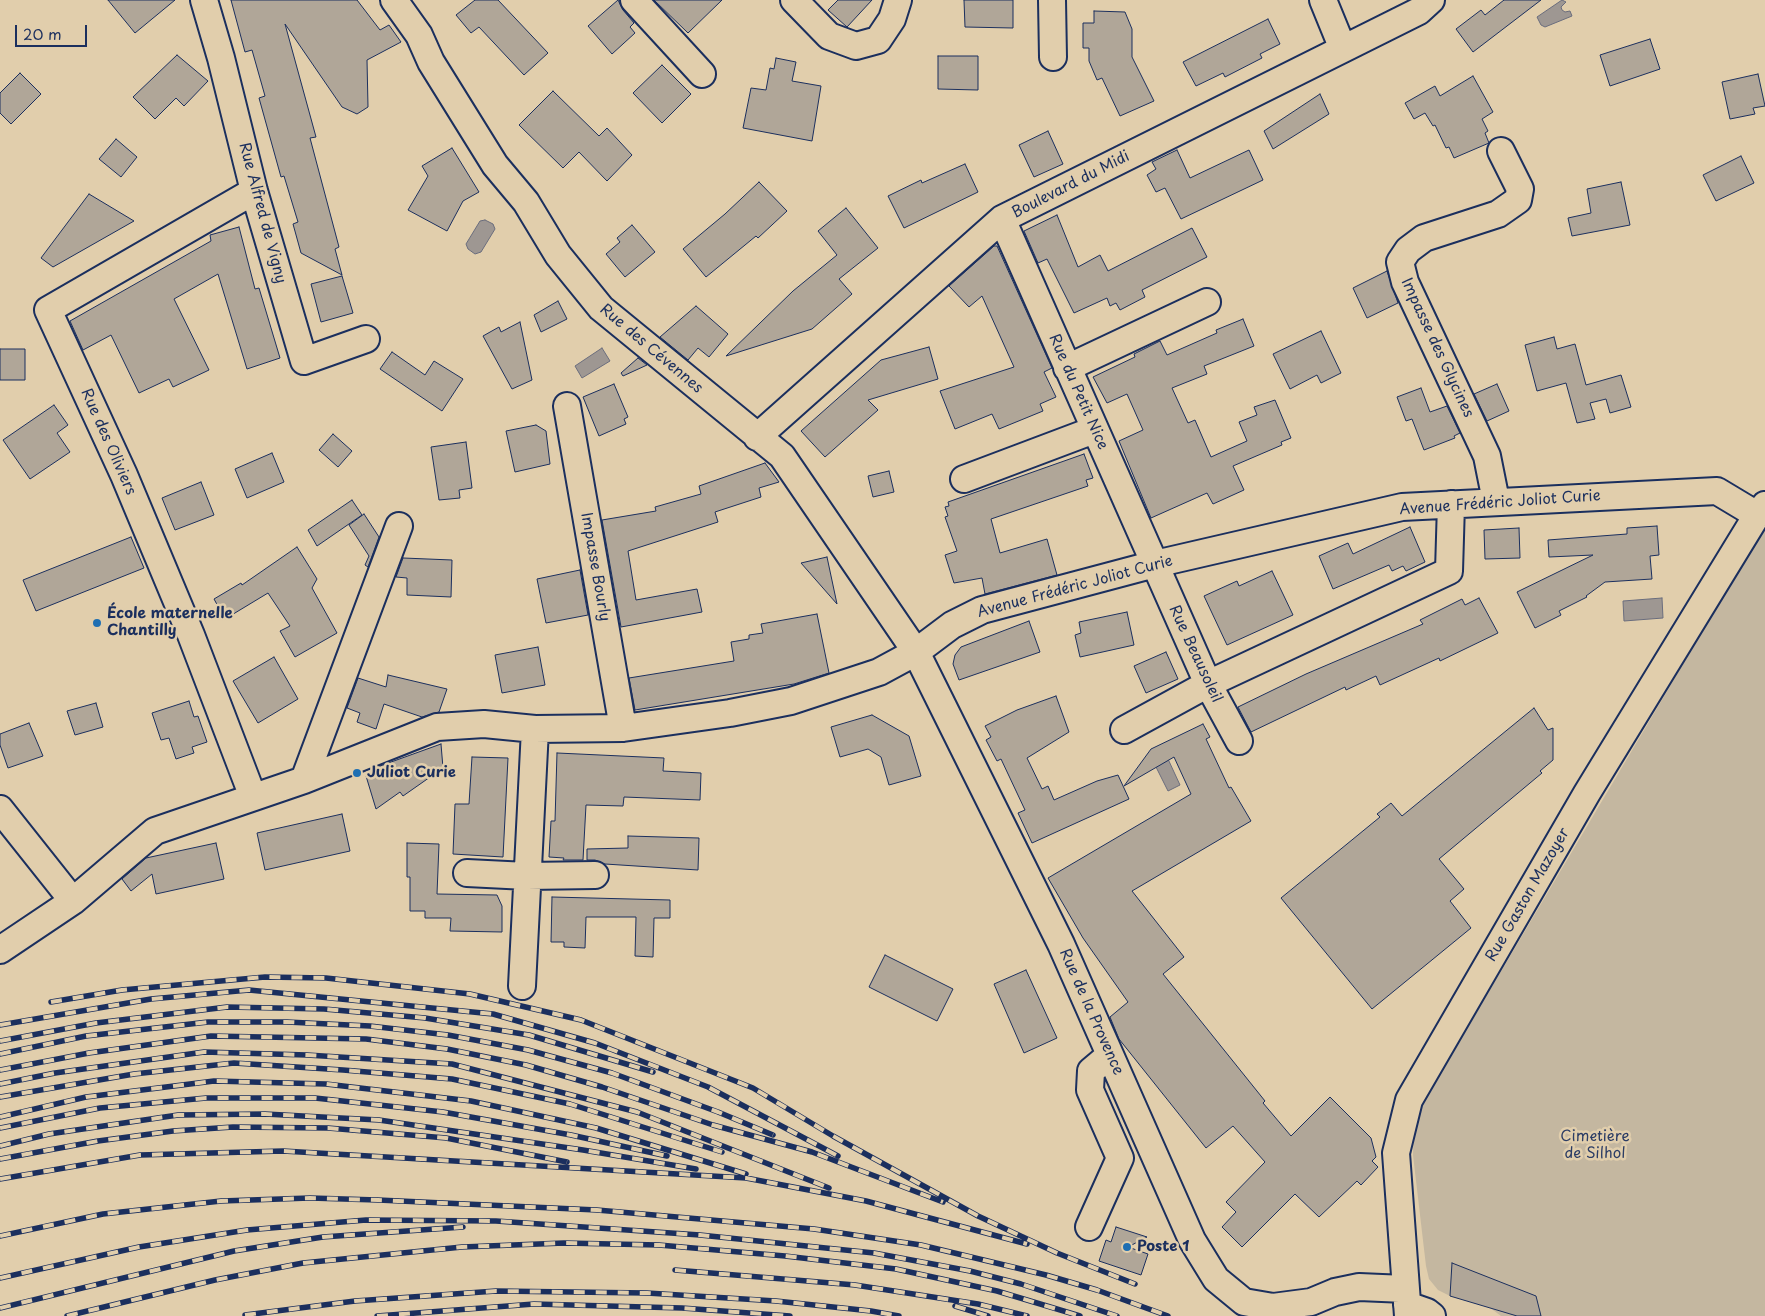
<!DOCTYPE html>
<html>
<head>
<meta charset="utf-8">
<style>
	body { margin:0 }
	#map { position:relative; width:1765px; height:1316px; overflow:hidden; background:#e1ceac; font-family:"Playpen Sans",sans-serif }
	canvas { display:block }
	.scale { position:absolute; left:15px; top:25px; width:72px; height:22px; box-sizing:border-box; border:2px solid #1b2f5e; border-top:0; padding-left:6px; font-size:15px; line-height:18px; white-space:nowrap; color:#1b2f5e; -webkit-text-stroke:4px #e1ceac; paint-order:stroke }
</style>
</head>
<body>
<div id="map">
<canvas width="1765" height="1316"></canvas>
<div class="scale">20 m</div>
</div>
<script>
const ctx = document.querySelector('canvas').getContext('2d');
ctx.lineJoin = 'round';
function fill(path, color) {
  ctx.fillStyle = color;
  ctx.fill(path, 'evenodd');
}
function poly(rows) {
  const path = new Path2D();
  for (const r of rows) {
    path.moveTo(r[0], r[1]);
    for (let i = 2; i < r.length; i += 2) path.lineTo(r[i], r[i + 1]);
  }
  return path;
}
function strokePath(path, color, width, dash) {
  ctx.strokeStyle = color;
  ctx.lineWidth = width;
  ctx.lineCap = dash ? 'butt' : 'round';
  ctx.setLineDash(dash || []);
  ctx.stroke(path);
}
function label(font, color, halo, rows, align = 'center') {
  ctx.font = font + ' "Playpen Sans",sans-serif';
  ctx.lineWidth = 5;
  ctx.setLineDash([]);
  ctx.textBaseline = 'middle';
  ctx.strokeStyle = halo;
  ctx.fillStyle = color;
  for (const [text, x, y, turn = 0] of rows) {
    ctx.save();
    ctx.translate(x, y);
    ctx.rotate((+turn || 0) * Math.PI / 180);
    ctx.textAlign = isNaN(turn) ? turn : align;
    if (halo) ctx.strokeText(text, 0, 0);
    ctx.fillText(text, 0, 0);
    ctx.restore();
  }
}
const green = poly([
	[1765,526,1765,1316,1501,1316,1489,1307,1450,1296,1438,1290,1429,1279,1426,1266,1413,1155,1414,1124,1420,1108]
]);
const water = poly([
	[1562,0,1566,2,1561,7,1562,10,1565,12,1570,11,1572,16,1545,27,1541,25,1537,17,1562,0],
	[485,220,493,224,495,229,481,252,475,254,468,249,466,244,480,221,485,220],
	[602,348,610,361,582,378,575,366,602,348],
	[1662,598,1663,618,1624,621,1623,601,1662,598],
	[1168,759,1180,785,1168,791,1155,765,1168,759]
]);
const building = poly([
	[108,0,175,0,135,33,108,0],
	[231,0,357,0,380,30,389,25,401,42,367,60,368,107,357,114,342,107,285,24,316,137,310,138,339,247,335,249,342,275,301,253,293,224,298,222,284,176,281,177,259,98,265,96,252,50,245,52,231,0],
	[475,0,498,0,548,53,524,75,479,27,471,33,456,15,475,0],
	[618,0,623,10,634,23,630,27,635,33,612,54,588,26,618,0],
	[654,0,722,0,688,33,654,0],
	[838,0,872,0,847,27,828,10,838,0],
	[964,0,1013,0,1013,28,965,27,964,0],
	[1504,0,1541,0,1473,52,1456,29,1481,10,1485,15,1504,0],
	[1094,11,1125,12,1132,29,1132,57,1154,101,1120,116,1102,78,1097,80,1089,61,1089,48,1083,48,1083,23,1094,23,1094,11],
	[1268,19,1280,44,1260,54,1262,58,1225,77,1223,73,1196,86,1183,62,1268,19],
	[1650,39,1660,69,1610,86,1600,55,1650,39],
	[177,55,208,81,184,106,176,98,155,119,133,97,177,55],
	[938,56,978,56,978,90,938,89,938,56],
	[776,58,796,62,792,81,821,86,812,141,743,128,751,88,766,90,770,68,774,69,776,58],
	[662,65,691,94,662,123,633,93,662,65],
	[20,73,41,94,11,124,0,113,0,93,20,73],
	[1758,74,1765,106,1753,108,1755,114,1730,119,1722,82,1758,74],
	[1473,76,1493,112,1482,119,1488,131,1485,133,1489,143,1454,158,1449,147,1446,148,1435,125,1433,126,1425,113,1414,119,1405,103,1435,86,1440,96,1473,76],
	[553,91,599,136,607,128,632,155,607,181,579,152,563,168,519,125,553,91],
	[1320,94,1329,114,1273,149,1264,131,1320,94],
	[1048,131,1063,164,1034,177,1019,145,1048,131],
	[116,139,137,157,121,177,99,159,116,139],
	[452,148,479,192,463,201,447,231,408,210,428,176,422,166,452,148],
	[1177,150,1190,178,1249,150,1263,180,1181,219,1165,188,1156,192,1147,175,1156,169,1152,162,1177,150],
	[1741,156,1754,183,1716,201,1703,175,1741,156],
	[965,164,978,192,904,228,888,196,921,180,922,183,965,164],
	[759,182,787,211,758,238,756,236,706,277,683,249,725,214,759,182],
	[1621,182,1630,225,1572,236,1568,218,1591,213,1587,189,1621,182],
	[89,194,134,221,53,267,41,258,89,194],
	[846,208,878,248,839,279,852,294,812,329,726,356,793,291,837,255,818,231,846,208],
	[1057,215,1078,267,1100,255,1108,271,1192,228,1207,257,1142,290,1145,297,1120,310,1116,303,1110,306,1107,298,1074,313,1047,259,1038,263,1024,231,1057,215],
	[632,225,655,252,625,277,606,254,620,242,617,238,632,225],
	[239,227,255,289,259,288,280,358,247,369,218,274,174,299,209,370,173,387,169,379,139,393,111,335,83,350,70,321,211,241,210,235,239,227],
	[994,246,997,246,1052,368,1044,372,1056,397,1040,404,1043,411,999,429,992,414,955,429,940,391,1014,367,982,296,969,307,949,286,994,246],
	[1387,271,1398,303,1367,318,1353,288,1387,271],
	[342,276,353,313,321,322,311,284,342,276],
	[558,301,567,319,541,332,534,315,558,301],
	[696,306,728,334,709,357,698,348,688,360,660,337,696,306],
	[1243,319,1254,346,1204,366,1207,374,1172,388,1188,423,1195,420,1211,457,1247,441,1239,422,1257,415,1254,407,1275,400,1291,438,1281,442,1282,445,1233,466,1244,490,1213,504,1207,493,1151,518,1119,441,1143,430,1127,394,1107,403,1093,377,1135,357,1134,354,1160,341,1167,355,1217,333,1216,330,1243,319],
	[520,322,532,380,512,389,483,336,499,327,501,332,520,322],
	[1321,331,1341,373,1321,383,1317,375,1290,389,1273,354,1321,331],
	[1554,337,1557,349,1575,344,1586,385,1621,375,1631,407,1610,413,1606,399,1590,403,1595,419,1577,423,1566,383,1537,391,1525,345,1554,337],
	[929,347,938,379,868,400,878,410,825,457,801,431,881,360,929,347],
	[0,349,25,349,25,380,0,380,0,349],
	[392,352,425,375,434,361,463,379,442,411,380,369,392,352],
	[638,358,647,365,623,376,621,373,638,358],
	[614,384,628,417,624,419,626,424,599,436,583,397,614,384],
	[1497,384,1509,411,1487,421,1474,394,1497,384],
	[1421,388,1430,412,1447,406,1460,433,1454,436,1455,438,1424,450,1412,419,1406,421,1397,397,1421,388],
	[54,405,68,425,57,433,70,452,30,479,3,440,54,405],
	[536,425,546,431,550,464,515,472,506,431,536,425],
	[333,434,352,451,338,467,319,450,333,434],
	[466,442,472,488,459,490,460,498,439,500,431,447,466,442],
	[272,453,284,482,247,498,235,469,272,453],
	[1084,454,1093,478,1086,480,1088,486,991,519,1000,553,1047,539,1057,575,985,594,982,578,954,583,945,555,957,551,945,517,948,516,945,507,949,506,948,502,1084,454],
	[765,463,779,482,759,488,761,497,715,512,718,522,628,551,636,600,697,589,702,612,621,627,602,520,656,511,655,507,701,494,699,486,765,463],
	[889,471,894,492,873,497,868,476,889,471],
	[201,482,214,515,175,530,162,498,201,482],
	[352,500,362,515,317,546,308,530,352,500],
	[364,514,379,537,368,567,365,565,369,556,349,525,364,514],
	[1657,526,1659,555,1650,556,1652,579,1605,582,1586,596,1587,597,1559,611,1561,615,1535,628,1517,592,1593,555,1549,557,1548,540,1627,534,1627,528,1657,526],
	[1410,527,1425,562,1406,571,1403,566,1392,571,1389,565,1333,589,1319,556,1348,543,1353,554,1410,527],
	[1519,528,1520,558,1485,559,1484,530,1519,528],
	[131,537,144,568,36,611,23,580,131,537],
	[297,547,317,579,312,588,337,633,295,657,280,631,290,626,268,593,225,619,214,599,241,583,242,585,297,547],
	[827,557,837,604,801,563,827,557],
	[403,558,452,560,451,597,407,595,407,578,396,577,403,558],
	[580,570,588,615,546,623,537,579,580,570],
	[1272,571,1293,615,1227,645,1204,596,1237,581,1239,586,1272,571],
	[1479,598,1498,633,1440,661,1439,658,1380,685,1376,676,1346,690,1345,687,1251,732,1238,707,1306,674,1423,624,1420,620,1462,599,1465,605,1479,598],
	[1127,612,1134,645,1080,657,1075,635,1081,633,1079,622,1127,612],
	[817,614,829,673,794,684,635,710,629,678,734,661,731,642,749,639,749,635,763,633,761,624,817,614],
	[1029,621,1040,652,959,680,953,664,955,655,961,647,1029,621],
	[538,647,545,685,502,693,495,655,538,647],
	[1166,652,1178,679,1146,693,1134,666,1166,652],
	[274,657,298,699,258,723,233,681,274,657],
	[388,675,447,689,439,712,422,717,384,704,376,729,357,722,360,713,347,708,358,678,386,687,388,675],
	[1056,696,1069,732,1027,758,1042,789,1048,786,1054,800,1097,781,1118,775,1129,799,1032,843,1018,813,1025,810,1001,759,997,761,986,740,991,737,985,726,1017,710,1056,696],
	[189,701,194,717,198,716,207,742,192,747,194,753,176,759,169,738,161,740,152,713,189,701],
	[96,703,103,727,75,735,67,711,96,703],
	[1534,708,1548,730,1553,728,1553,760,1540,771,1542,773,1439,859,1464,889,1450,901,1471,928,1372,1009,1281,898,1380,817,1377,814,1391,803,1402,816,1534,708],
	[872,715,909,736,921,776,889,785,881,757,868,749,840,757,831,727,872,715],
	[29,723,43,756,8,768,0,745,0,734,29,723],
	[1203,724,1210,737,1206,739,1229,788,1231,787,1251,821,1132,891,1184,957,1163,974,1265,1101,1263,1103,1291,1136,1330,1097,1371,1138,1376,1157,1372,1161,1378,1167,1361,1185,1357,1181,1319,1217,1295,1194,1242,1247,1222,1227,1236,1212,1226,1202,1265,1162,1233,1126,1206,1148,1119,1039,1110,1017,1128,1002,1083,938,1048,878,1191,794,1174,757,1124,786,1151,749,1203,724],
	[441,744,443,768,403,796,400,792,376,809,366,776,380,766,441,744],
	[557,753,664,758,663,771,701,773,700,800,624,797,623,806,586,805,583,860,563,860,564,858,549,857,551,821,555,821,557,753],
	[472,757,508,758,503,857,453,854,455,804,469,804,472,757],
	[342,814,350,851,265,870,257,833,342,814],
	[628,836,699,838,698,870,605,864,595,860,587,860,587,849,628,848,628,836],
	[216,843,224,879,156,894,152,874,131,891,122,879,146,858,216,843],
	[407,843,439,844,437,894,497,895,502,906,502,932,450,931,451,918,425,918,425,911,410,911,410,877,407,877,407,843],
	[552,897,670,900,670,918,654,918,653,957,635,956,636,917,586,917,585,948,564,947,564,942,551,942,552,897],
	[885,955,953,989,937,1021,869,987,885,955],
	[1026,970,1057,1038,1024,1053,994,984,1026,970],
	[1116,1227,1147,1237,1128,1247,1148,1254,1141,1275,1099,1261,1106,1240,1111,1242,1116,1227],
	[1452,1263,1536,1296,1541,1316,1517,1316,1450,1296,1452,1263]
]);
const minor = poly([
	[204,0,221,58,254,191,304,361,366,339],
	[394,0,419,35,431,62,495,165,526,202,558,255,601,308,782,456,916,652,1061,944,1192,1240,1216,1279,1244,1302,1273,1307,1311,1302,1335,1292,1359,1287,1405,1289],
	[634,0,702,74],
	[794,0,829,36,856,46,878,40,892,19,898,0],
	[1052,0,1053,57],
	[1323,0,1343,49],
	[1002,219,1208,684,1239,741],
	[1067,368,1207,302],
	[567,406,623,728],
	[757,437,1002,219,1419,11,1431,0],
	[964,479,1094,430],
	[1496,501,1487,456,1405,282,1400,262,1408,250,1424,238,1498,214,1518,200,1520,189,1501,151],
	[1124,730,1208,684,1449,571,1451,504],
	[304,780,399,526],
	[253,797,191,635,124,475,48,310,254,191],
	[0,809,73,901],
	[467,873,527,876,595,875],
	[0,950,73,901,155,831,304,780,437,727,484,724,535,729,623,728,730,713,791,701,879,672,916,652,952,625,982,610,1155,564,1402,507,1717,491,1757,515],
	[522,986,535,729],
	[1089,1227,1120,1158,1090,1090,1091,1071,1110,1055],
	[1407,1305,1427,1312,1432,1316],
	[1408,1316,1396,1153,1409,1100,1587,793,1757,515,1765,505]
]);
const rail = poly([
	[51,1002,122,990,265,977,326,978,470,994,581,1020,753,1088,833,1136,978,1216,1057,1253,1135,1284],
	[0,1025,151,999,249,990,493,1014,595,1043,708,1087,838,1156],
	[0,1041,96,1023,227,1007,324,1009,425,1018,529,1035,653,1072],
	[0,1054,86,1036,208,1022,287,1022,370,1026,448,1035,528,1050,612,1073,718,1112,773,1135],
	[0,1070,89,1053,211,1036,366,1039,447,1049,526,1065,602,1087,713,1125,812,1152,943,1202],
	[0,1084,55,1073,204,1052,307,1055,452,1064,637,1112,829,1188],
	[0,1097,134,1074,234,1063,343,1070,452,1079,570,1104,722,1152],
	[0,1117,86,1097,214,1081,326,1084,471,1101,596,1128,746,1174],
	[0,1128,100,1108,206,1098,315,1098,443,1112,571,1135,667,1156],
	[0,1146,49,1134,178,1115,265,1114,379,1120,583,1150,696,1169],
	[0,1159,98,1141,173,1131,233,1127,328,1128,446,1138,567,1162],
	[0,1179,140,1155,283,1151,746,1178,866,1201,1027,1244],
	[0,1236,103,1214,221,1201,310,1198,378,1200,597,1210,814,1229,921,1245,1046,1275,1097,1290,1168,1316],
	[675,1270,855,1285,978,1304,1027,1316],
	[0,1278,139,1247,247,1230,366,1220,496,1221,700,1235,874,1253,970,1271,1021,1284,1117,1316],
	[955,1306,988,1316],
	[0,1308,234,1251,323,1237,463,1227],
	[245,1315,355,1301,496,1291,647,1293,776,1301,871,1311,899,1316],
	[67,1316,215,1280,303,1263,462,1247,564,1243,659,1245,785,1256,896,1269,997,1291,1080,1316],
	[377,1316,534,1304,682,1308,790,1316]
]);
const markers = [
	[97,623,5,"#1f6fb2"],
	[357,773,5,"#1f6fb2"],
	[1127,1247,5,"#1f6fb2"]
];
const streetNames = [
	["Boulevard du Midi",1071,185,-27],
	["Rue Alfred de Vigny",262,213,75],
	["Impasse des Glycines",1437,348,65],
	["Rue des Cévennes",651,349,40],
	["Rue du Petit Nice",1078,392,66],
	["Rue des Oliviers",108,442,66],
	["Avenue Frédéric Joliot Curie",1500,503,-4],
	["Impasse Bourly",595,567,80],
	["Avenue Frédéric Joliot Curie",1075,587,-15],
	["Rue Beausoleil",1195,654,65],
	["Rue Gaston Mazoyer",1528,895,-60],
	["Rue de la Provence",1091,1012,66]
];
const poiNames = [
	["École maternelle",107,614],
	["Chantilly",107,631],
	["Juliot Curie",367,773],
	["Poste 1",1137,1247]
];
const parkNames = [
	["Cimetière",1595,1137],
	["de Silhol",1595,1154]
];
fill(green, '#c4b7a0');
fill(water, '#9e9792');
strokePath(water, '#6a6d7d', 1);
fill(building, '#b0a698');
strokePath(building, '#1b2f5e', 1);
strokePath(minor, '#1b2f5e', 30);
strokePath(minor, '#e1ceac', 26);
strokePath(rail, '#1b2f5e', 5.5);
strokePath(rail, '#e1ceac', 4, [11]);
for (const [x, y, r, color] of markers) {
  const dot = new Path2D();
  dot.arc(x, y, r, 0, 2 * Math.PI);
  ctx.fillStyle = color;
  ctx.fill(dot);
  strokePath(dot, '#e1ceac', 2);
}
label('15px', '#1b2f5e', '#e1ceac', streetNames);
label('bold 15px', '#1b2f5e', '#e1ceac', poiNames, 'left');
label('15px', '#2c3d65', '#e1ceac', parkNames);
</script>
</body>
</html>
